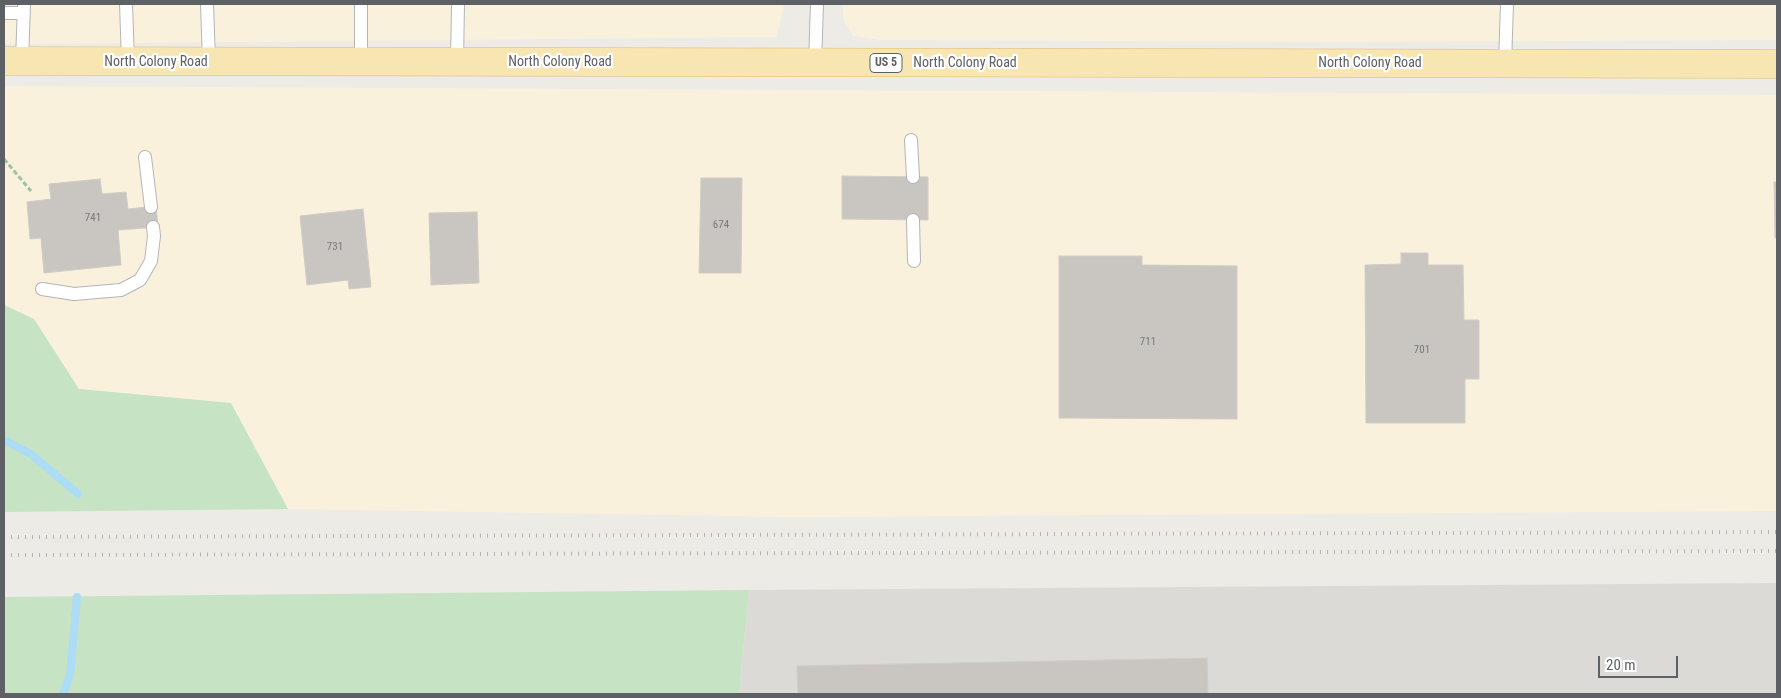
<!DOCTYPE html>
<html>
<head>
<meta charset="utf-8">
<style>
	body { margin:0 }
	#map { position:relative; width:1781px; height:698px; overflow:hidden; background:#edebe5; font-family:"Roboto Condensed",sans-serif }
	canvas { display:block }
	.frame { position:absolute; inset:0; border:5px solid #5d6064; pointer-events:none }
	.scale { position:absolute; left:1598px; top:656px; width:80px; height:22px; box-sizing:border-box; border:2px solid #5d6064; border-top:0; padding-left:6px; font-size:15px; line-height:18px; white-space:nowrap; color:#5d6064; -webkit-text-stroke:4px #fff; paint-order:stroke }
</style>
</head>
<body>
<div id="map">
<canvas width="1781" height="698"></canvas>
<div class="frame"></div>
<div class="scale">20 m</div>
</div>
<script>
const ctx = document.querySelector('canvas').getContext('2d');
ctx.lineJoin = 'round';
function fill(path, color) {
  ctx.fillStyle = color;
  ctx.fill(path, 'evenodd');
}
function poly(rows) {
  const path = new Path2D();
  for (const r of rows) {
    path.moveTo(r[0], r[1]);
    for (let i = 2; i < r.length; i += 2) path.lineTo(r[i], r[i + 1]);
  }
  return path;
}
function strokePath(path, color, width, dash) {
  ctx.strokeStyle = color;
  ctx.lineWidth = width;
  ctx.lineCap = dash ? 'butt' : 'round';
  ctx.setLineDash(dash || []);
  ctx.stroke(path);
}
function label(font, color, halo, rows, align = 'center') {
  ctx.font = font + ' "Roboto Condensed",sans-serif';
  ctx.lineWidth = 4.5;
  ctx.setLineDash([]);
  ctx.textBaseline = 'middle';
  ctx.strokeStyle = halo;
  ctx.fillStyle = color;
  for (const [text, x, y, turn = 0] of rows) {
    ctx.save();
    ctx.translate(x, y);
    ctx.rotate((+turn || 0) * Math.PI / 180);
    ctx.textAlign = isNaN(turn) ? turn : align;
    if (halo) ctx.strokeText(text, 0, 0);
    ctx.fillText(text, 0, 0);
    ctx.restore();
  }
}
const commercial = poly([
	[4,4,784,4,777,37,4,44],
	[843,4,1777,4,1777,40,1346,42,880,40,853,36,843,19],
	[4,86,1777,95,1777,511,793,517,288,509,231,403,79,389,34,319,4,305]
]);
const industrial = poly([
	[1777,583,1777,694,739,694,749,590]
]);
const green = poly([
	[4,305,34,319,79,389,231,403,288,509,4,512],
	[749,590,739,694,4,694,4,597]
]);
const stream = poly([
	[4,440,31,454,78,494],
	[63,694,70,675,77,597]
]);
const building = poly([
	[842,176,928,177,928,220,842,219,842,176],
	[701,178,742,178,741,273,699,273,701,178],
	[100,179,102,194,126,192,128,209,156,206,158,227,118,230,121,265,44,273,41,238,30,239,27,202,51,199,49,184,100,179],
	[1774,182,1777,182,1777,238,1775,238,1774,182],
	[363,209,371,287,349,289,348,280,307,285,300,216,363,209],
	[477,212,479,283,431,285,429,213,477,212],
	[1401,253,1428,253,1428,265,1463,265,1464,320,1479,320,1479,379,1465,379,1465,423,1366,423,1365,265,1401,264,1401,253],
	[1059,256,1142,256,1142,265,1237,266,1237,419,1059,418,1059,256],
	[1207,658,1208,694,798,694,797,666,1207,658]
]);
const path = poly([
	[4,159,31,191]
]);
const lane = poly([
	[126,4,128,61],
	[207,4,209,62],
	[4,13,24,13],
	[22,61,24,4],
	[361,62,361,4],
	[457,62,458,4],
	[815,63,817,4],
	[1505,64,1507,4],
	[911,140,913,177],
	[145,157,151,207],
	[913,220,914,261],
	[42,289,74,294,121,290,140,280,151,261,154,236,153,227]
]);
const primary = poly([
	[4,61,1777,64]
]);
const rail = poly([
	[4,537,1777,532],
	[4,555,1777,551]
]);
const numberNames = [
	["741",93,218],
	["674",721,225],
	["731",335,247],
	["711",1148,342],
	["701",1422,350]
];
const shields = [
	[886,63,32]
];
const shieldNames = [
	["US 5",886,63]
];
const streetNames = [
	["North Colony Road",156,62],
	["North Colony Road",560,62],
	["North Colony Road",965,63],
	["North Colony Road",1370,63]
];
fill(commercial, '#faf1dd');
fill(industrial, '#dcdad7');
fill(green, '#c6e3c4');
strokePath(stream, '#acdcf6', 8);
fill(building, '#c9c6c2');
strokePath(building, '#d2ccc4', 1);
strokePath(lane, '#b2b5b8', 14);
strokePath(primary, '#e3b868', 29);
strokePath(path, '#9ec3a5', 3, [5, 2.5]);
strokePath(lane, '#fff', 12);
strokePath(primary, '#f7e6b1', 28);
strokePath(rail, '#b3b4b4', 4, [1, 6]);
label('11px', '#787a7c', null, numberNames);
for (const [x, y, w] of shields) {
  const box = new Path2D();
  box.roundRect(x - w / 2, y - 9.5, w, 19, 4);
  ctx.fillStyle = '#fff';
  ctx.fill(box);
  strokePath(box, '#5d6064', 1);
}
label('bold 12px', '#5d6064', null, shieldNames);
label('14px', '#5d6064', '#fff', streetNames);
</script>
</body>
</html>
